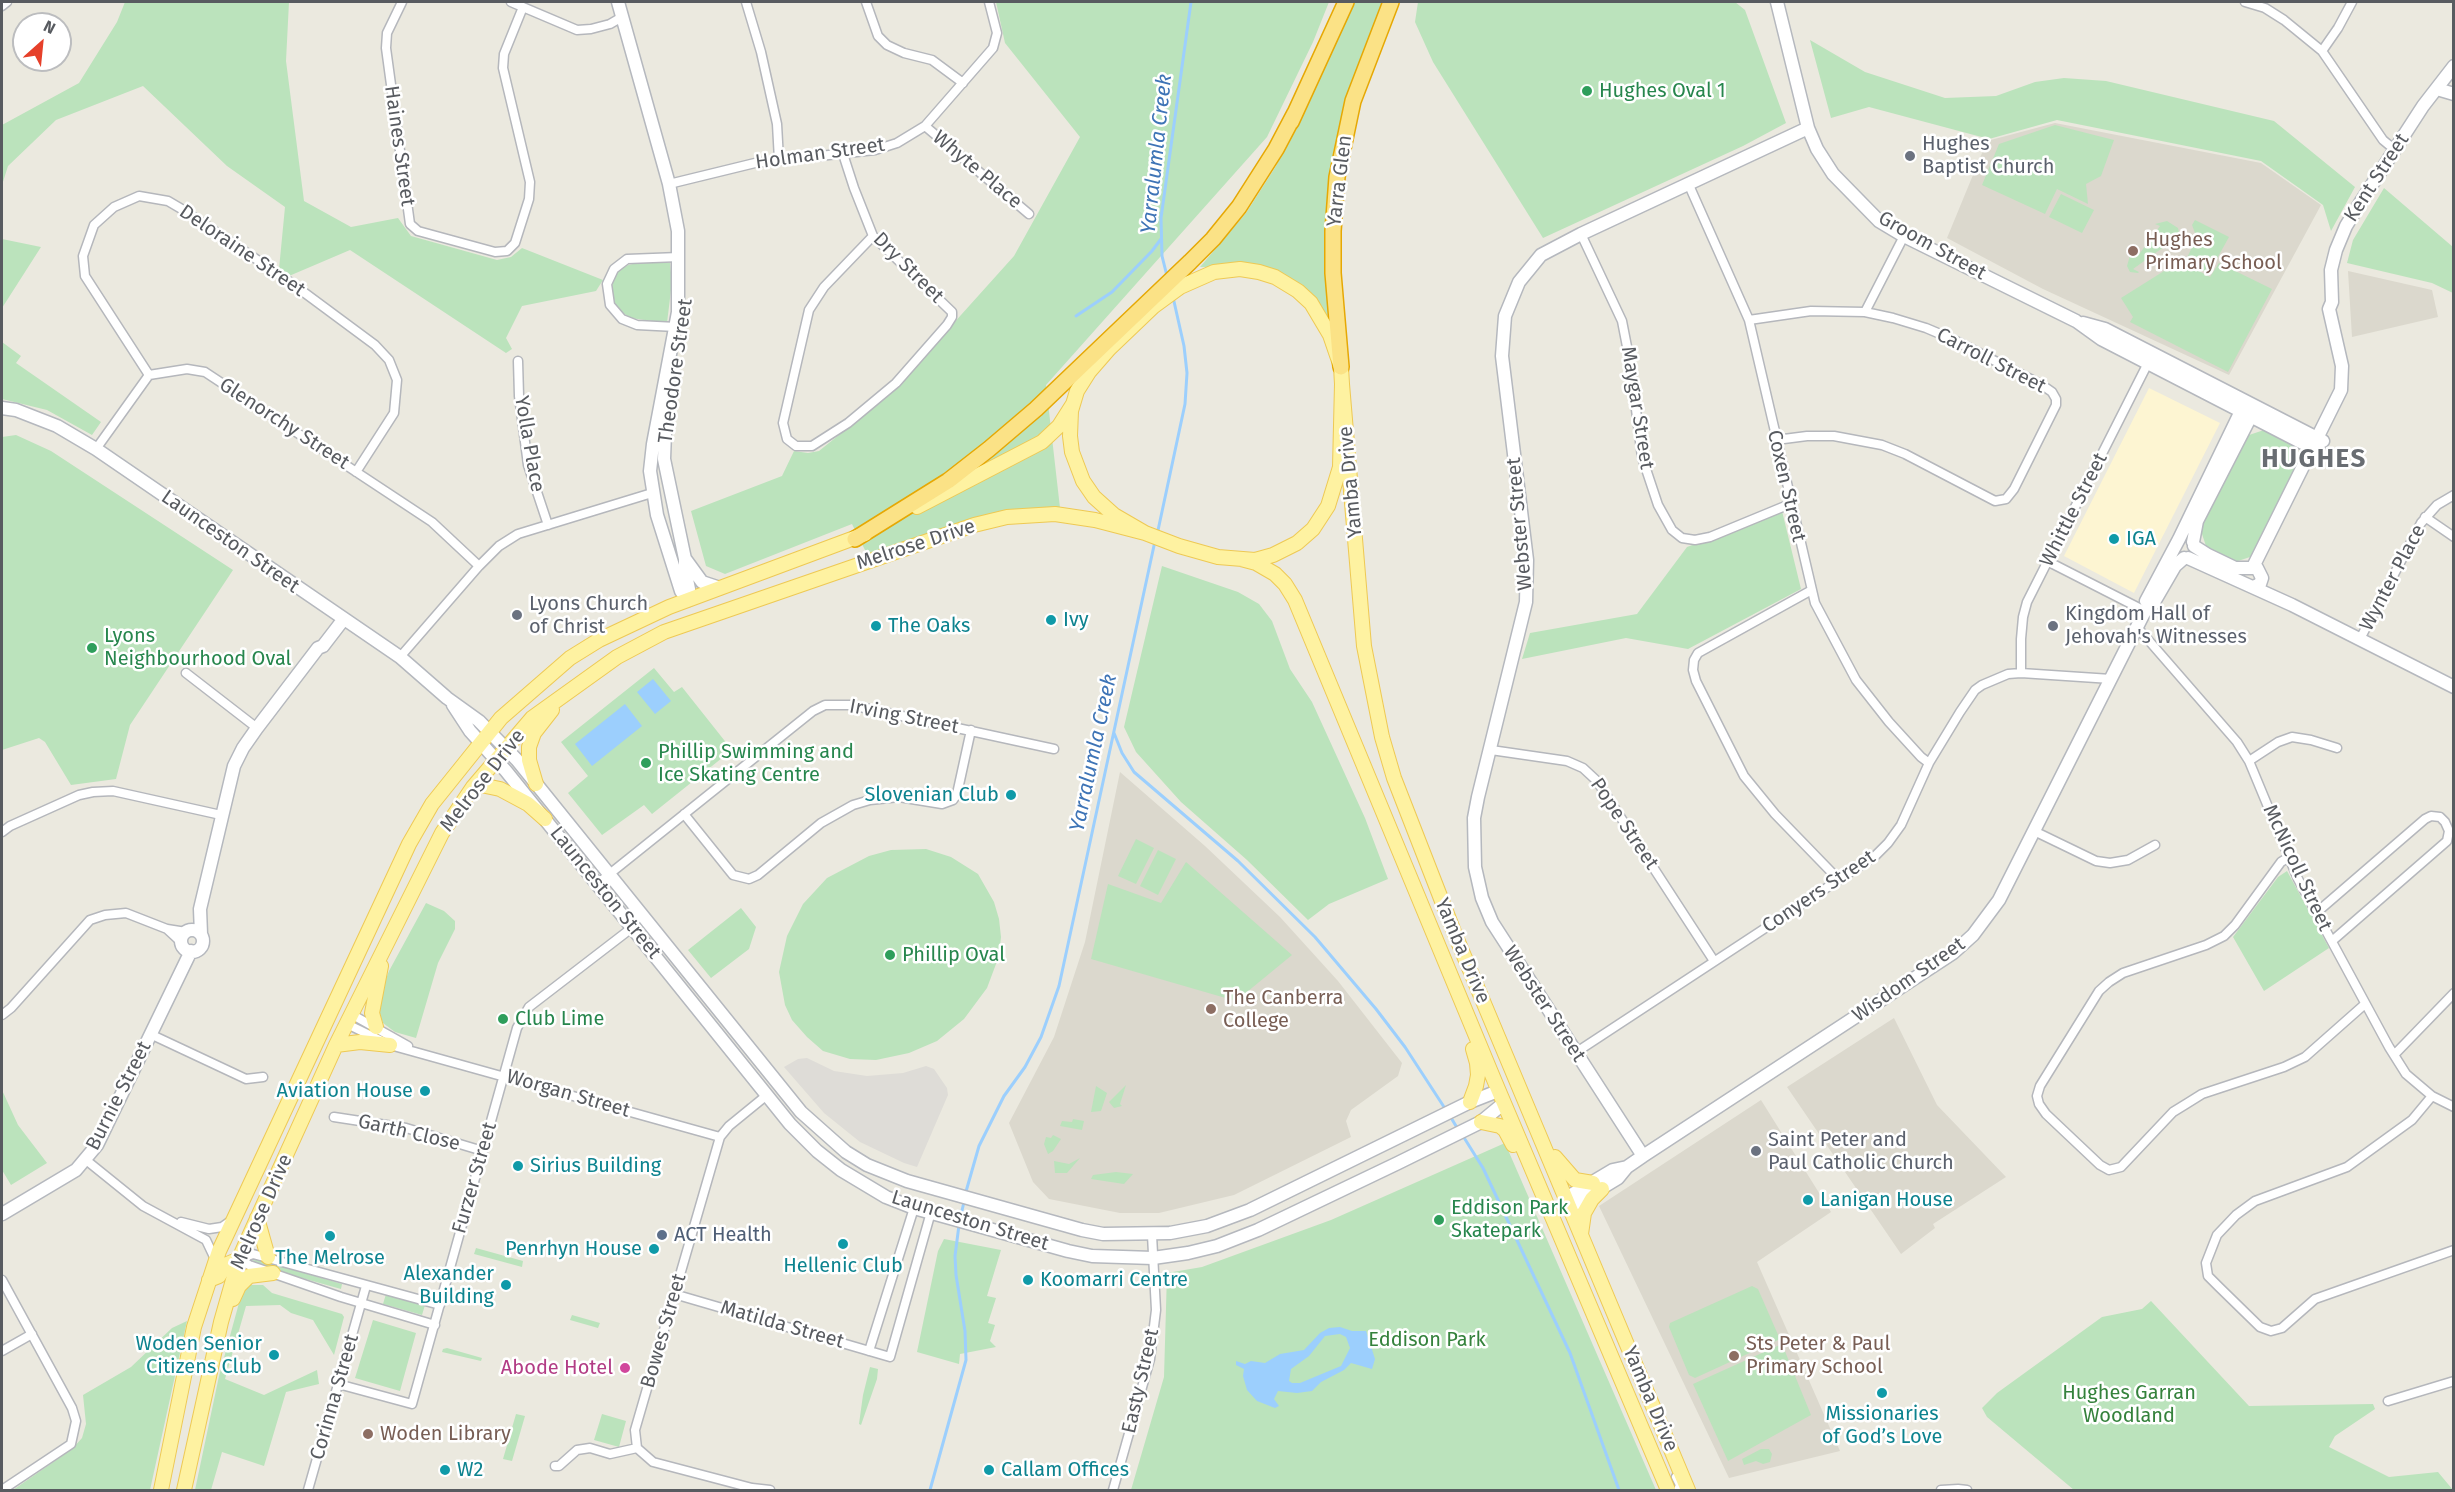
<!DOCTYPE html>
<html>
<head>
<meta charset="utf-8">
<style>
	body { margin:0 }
	#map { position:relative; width:2455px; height:1492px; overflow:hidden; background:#ebe9df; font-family:"Fira Sans",sans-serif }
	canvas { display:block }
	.frame { position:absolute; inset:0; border:3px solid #585b60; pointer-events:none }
	.north { position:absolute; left:12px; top:12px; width:60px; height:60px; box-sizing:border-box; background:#fff; border:2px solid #bcbdbf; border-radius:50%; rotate:27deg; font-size:16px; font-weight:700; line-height:24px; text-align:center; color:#585b60 }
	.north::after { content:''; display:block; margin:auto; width:21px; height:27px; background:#e6402a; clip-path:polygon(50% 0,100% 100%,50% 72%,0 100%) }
</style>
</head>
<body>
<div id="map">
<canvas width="2455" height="1492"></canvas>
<div class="frame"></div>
<div class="north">N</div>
</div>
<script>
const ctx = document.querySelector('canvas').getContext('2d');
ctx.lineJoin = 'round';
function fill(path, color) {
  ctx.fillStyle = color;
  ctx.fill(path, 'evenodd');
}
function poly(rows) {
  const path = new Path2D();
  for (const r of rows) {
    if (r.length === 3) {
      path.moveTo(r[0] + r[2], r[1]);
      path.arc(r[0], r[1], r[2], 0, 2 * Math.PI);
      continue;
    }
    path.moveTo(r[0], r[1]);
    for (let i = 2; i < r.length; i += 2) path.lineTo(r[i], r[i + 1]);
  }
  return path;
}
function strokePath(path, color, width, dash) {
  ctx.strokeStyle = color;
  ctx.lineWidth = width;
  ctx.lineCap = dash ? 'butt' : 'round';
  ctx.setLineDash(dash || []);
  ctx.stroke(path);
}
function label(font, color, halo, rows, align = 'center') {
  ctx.font = font + ' "Fira Sans",sans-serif';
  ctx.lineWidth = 5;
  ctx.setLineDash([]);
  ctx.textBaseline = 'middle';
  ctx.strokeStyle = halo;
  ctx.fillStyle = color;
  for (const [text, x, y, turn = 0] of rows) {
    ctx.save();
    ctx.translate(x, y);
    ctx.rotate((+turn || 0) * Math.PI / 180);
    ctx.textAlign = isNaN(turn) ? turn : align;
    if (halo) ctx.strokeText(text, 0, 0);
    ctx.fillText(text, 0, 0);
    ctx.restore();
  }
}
const commercial = poly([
	[2149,388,2220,423,2134,593,2064,556]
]);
const industrial = poly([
	[798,1059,807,1058,834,1071,867,1076,903,1073,926,1066,934,1069,947,1088,948,1095,917,1167,904,1163,860,1142,824,1113,784,1067]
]);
const education = poly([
	[2055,123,2261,163,2321,205,2229,375,2043,289,1947,238,1987,141],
	[2348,271,2432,290,2438,317,2352,337],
	[1120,772,1205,846,1280,917,1338,981,1402,1063,1398,1076,1351,1110,1346,1121,1351,1137,1234,1195,1159,1213,1120,1213,1049,1199,1033,1182,1009,1123,1054,1037,1085,942],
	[1894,1018,1937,1105,2006,1177,1933,1224,1935,1228,1901,1254,1787,1087],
	[1761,1100,1831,1212,1757,1262,1840,1451,1729,1478,1599,1206]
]);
const green = poly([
	[125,2,289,2,286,61,304,201,351,227,398,218,411,236,497,260,511,257,522,248,603,280,596,291,522,306,506,338,512,349,506,353,350,250,289,276,279,269,285,207,227,166,143,86,56,120,8,166,2,185,2,125,79,83,117,22],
	[996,2,1329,2,1313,42,1267,137,1046,385,1060,508,868,556,852,524,725,574,706,566,691,511,782,476,794,451,808,453,819,451,890,394,1014,256,1080,137,1005,43],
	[1350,2,1385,2,1352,85,1332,330,1298,289,1215,267,1200,267,1246,213,1276,166],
	[1418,2,1735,2,1745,10,1786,123,1743,146,1543,238,1433,62,1415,22],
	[1810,40,1865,72,1945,98,1996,96,2035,82,2064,78,2106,81,2274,121,2355,187,2331,231,2323,205,2261,161,2057,120,1989,139,1869,107,1831,118],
	[2055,125,2114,140,2101,176,2086,184,2088,204,2057,189,2045,214,1982,185,1999,144],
	[2384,188,2453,247,2453,293,2432,283,2347,263,2353,240],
	[2061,194,2094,210,2082,233,2049,217],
	[2195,220,2229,237,2209,273,2185,262,2194,243,2195,233,2192,225],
	[2167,221,2178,228,2180,237,2177,245,2175,247,2168,244,2133,269,2139,272,2138,273,2130,272,2127,266,2131,252,2140,253,2160,226,2155,224],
	[2,239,41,247,2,308],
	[647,261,670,263,672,282,667,323,630,318,618,309,611,295,613,280,617,272,628,265],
	[2180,261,2210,277,2219,263,2272,289,2228,372,2130,322,2133,317,2121,298],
	[2,342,21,356,16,363,101,422,92,435,47,410,2,399],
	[2264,430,2295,446,2299,465,2253,556,2235,562,2206,546,2200,528,2246,436],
	[16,435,51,451,233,570,130,725,116,779,71,785,45,742,39,738,2,750,2,437],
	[1782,511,1801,589,1688,649,1626,638,1522,659,1530,633,1637,614,1687,547],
	[1162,566,1238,592,1259,604,1272,621,1290,669,1312,702,1365,818,1388,879,1329,904,1308,920,1247,860,1181,802,1136,752,1124,727],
	[654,668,674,692,682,687,732,750,652,814,644,805,602,835,568,793,588,776,561,742],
	[1136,839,1154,848,1136,884,1118,876],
	[926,849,951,857,978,874,994,902,999,919,1001,937,999,956,987,988,964,1019,937,1041,909,1053,876,1060,850,1059,823,1051,807,1037,792,1020,785,1005,779,972,787,936,803,904,827,878,869,856,891,850],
	[1158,850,1176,859,1158,895,1140,886],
	[1186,862,1292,955,1236,1001,1091,959,1108,884,1161,903],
	[2287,871,2329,948,2264,991,2233,937,2278,877],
	[426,903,444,911,455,921,455,929,438,963,416,1038,395,1032,383,1023,379,1011,380,994,389,971],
	[741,908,756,927,749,949,711,978,688,950],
	[1126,1085,1120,1104,1122,1106,1114,1108,1109,1102],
	[1096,1086,1107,1093,1101,1111,1091,1112],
	[2,1090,18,1125,47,1163,11,1185,2,1170],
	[1073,1119,1084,1121,1082,1130,1060,1126,1062,1121,1072,1122],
	[1053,1135,1061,1139,1053,1151,1048,1154,1044,1144,1046,1137,1051,1138],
	[1505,1143,1656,1490,1131,1490,1164,1377,1167,1273,1202,1267,1331,1220],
	[1080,1158,1067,1173,1055,1173,1054,1161,1069,1164],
	[1116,1172,1133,1174,1124,1184,1091,1179,1093,1175],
	[944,1239,1001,1250,987,1296,996,1298,988,1323,995,1325,990,1341,996,1347,960,1354,959,1364,917,1352,938,1251],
	[476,1248,523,1261,522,1267,474,1254],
	[254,1258,342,1284,341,1289,252,1264],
	[247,1285,263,1285,272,1293,342,1314,344,1317,334,1355,313,1320,291,1313,280,1305,246,1306,225,1379,264,1395,317,1370,319,1384,286,1392,264,1466,222,1452,211,1490,195,1490,219,1376,242,1292],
	[1752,1286,1758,1289,1779,1337,1778,1340,1695,1378,1689,1375,1669,1327,1670,1323],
	[386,1294,425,1305,422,1315,383,1304],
	[2151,1301,2249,1406,2373,1404,2375,1409,2335,1436,2329,1447,2389,1477,2438,1472,2453,1490,2074,1490,1987,1417,1982,1408,1997,1393,2102,1317,2142,1309],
	[572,1315,600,1323,598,1328,570,1320],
	[373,1320,416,1333,400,1391,355,1378],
	[187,1321,150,1490,13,1490,72,1449,82,1438,86,1424,83,1395,131,1367,172,1328],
	[1782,1344,1811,1415,1728,1461,1693,1384],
	[447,1348,482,1358,481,1361,442,1352,443,1349],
	[870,1367,878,1369,877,1379,861,1425,859,1424,863,1395],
	[516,1414,525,1416,512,1461,503,1459],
	[602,1414,626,1421,619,1447,594,1440],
	[1761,1449,1769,1449,1772,1454,1770,1462,1763,1464,1756,1461,1744,1465,1742,1459]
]);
const water = poly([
	[653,679,671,701,655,714,637,692],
	[625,704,642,726,592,766,575,744],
	[1340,1327,1352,1331,1366,1331,1375,1359,1372,1369,1351,1363,1344,1370,1321,1382,1312,1391,1297,1393,1278,1391,1274,1399,1279,1406,1275,1408,1257,1401,1247,1390,1243,1376,1244,1369,1236,1365,1236,1361,1245,1364,1251,1361,1265,1363,1280,1354,1304,1350,1320,1333,1329,1328],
	[1340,1334,1346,1337,1350,1348,1341,1366,1300,1383,1292,1383,1289,1381,1291,1369,1309,1356,1325,1336]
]);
const stream = poly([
	[1167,276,1162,256,1161,218,1191,2],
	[1076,316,1112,292,1152,251,1161,239],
	[1157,535,1185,404,1187,373,1184,346,1173,297],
	[1114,733,1122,753,1134,772,1238,861,1315,937,1376,1009,1405,1047,1446,1110],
	[1450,1116,1459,1131],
	[1463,1136,1483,1168,1570,1353,1619,1490],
	[965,1195,979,1146,1004,1096,1025,1067,1041,1037,1059,986,1155,541],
	[960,1219,964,1202],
	[930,1490,966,1360,965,1331,956,1275,955,1256,959,1225]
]);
const street = poly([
	[402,2,387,33,386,48,410,224,418,231,495,252,507,251,515,243,529,199,530,182,503,68,504,54,523,7],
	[511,2,577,30,591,29,610,24,622,17],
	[746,2,761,52,777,124,779,160],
	[866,2,878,36,887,45,904,53,932,60,963,83],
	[2245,2,2265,8,2284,20,2322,51,2383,140,2395,150],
	[2,6,7,2],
	[2322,51,2338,28,2352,2],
	[925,126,1029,214],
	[843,154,854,188,873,236,952,312,952,317,947,325,896,383,848,423,812,446,796,446,787,439,783,423,809,310,824,287,873,236],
	[1688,183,1749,320,1815,603,1856,680,1889,722,1921,757,1929,763],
	[669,184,755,163,875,150,897,143,925,126,993,48,997,33,989,2],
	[1581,234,1622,321,1630,362,1642,457,1658,505,1672,530,1682,538,1695,540,1710,537,1790,504],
	[1865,312,1904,236],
	[1749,320,1811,311,1865,312,1893,318,1926,328,1952,339,2042,385,2052,392,2056,399,2056,405,2014,489,2006,499,1995,501,1905,454,1882,445,1834,436,1807,436,1776,440],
	[676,327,637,325,622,319,610,305,607,284,614,269,627,259,679,257],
	[518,361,519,396,528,465,548,525],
	[149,375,85,276,83,256,94,225,114,207,139,196,168,201,185,211,290,282,375,345,389,360,397,380,394,413,356,472],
	[96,449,149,375,187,369,205,372,432,522,479,566],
	[2425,517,2454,537],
	[2047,561,2145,611],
	[1810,591,1698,653,1694,660,1693,670,1696,681,1744,776,1775,814,1839,880],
	[2137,627,2237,742,2249,761,2298,879,2389,1047,2406,1074,2432,1096,2454,1107],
	[2360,639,2421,523,2437,505,2454,495],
	[400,657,479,566,499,546,518,534,652,493],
	[186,673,257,728],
	[2021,673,2021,639,2023,617,2027,602,2150,359],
	[1491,750,1567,761,1583,768,1597,781,1714,961],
	[2249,761,2278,742,2292,737,2311,740,2337,748],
	[684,814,733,875,749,879,758,875,821,823,853,805,870,800,899,797,942,804,953,800,957,794,971,730],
	[2034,831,2096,861,2110,863,2128,860,2155,845],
	[2,832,10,826,79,795,93,792,113,791,221,815],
	[2289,857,2281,862,2235,925,2224,936,2206,945,2123,973,2109,982,2099,991,2040,1086,2037,1096,2039,1104,2046,1114,2100,1165,2109,1170,2121,1167,2173,1112,2186,1104,2202,1094,2284,1067,2305,1057,2365,1004],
	[597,884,813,711,825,705,851,705,1054,749],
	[2316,913,2425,819,2431,816,2440,817,2445,822,2449,831,2447,841,2332,941],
	[167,929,181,942],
	[351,1014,408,1046],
	[2,1015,11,1008,90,920,105,915,126,913,167,929,186,932],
	[347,1024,390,1045,720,1137],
	[150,1034,246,1079,263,1077],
	[1575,1053,1875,856,1888,843,1901,825,1929,763,1960,712,1975,690,1982,685,2008,674,2021,673,2111,679],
	[2394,1055,2454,993],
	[2432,1096,2412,1120,2347,1167,2255,1201,2236,1215,2217,1235,2206,1263,2208,1276,2219,1287,2260,1327,2271,1331,2282,1328,2315,1299,2454,1250],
	[334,1117,406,1128,483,1151],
	[86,1160,143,1206,206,1240,215,1259],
	[181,1222,209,1229,222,1227,232,1220],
	[239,1259,253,1254,440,1305],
	[239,1259,249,1265,341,1297,435,1325],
	[2,1280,72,1408,76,1421,71,1444,2,1490],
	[674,1294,890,1357,931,1212],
	[2,1351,32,1334],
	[869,1351,914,1208],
	[338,1384,412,1404,517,1028,529,1007,633,927],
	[2388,1401,2454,1381],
	[637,1448,635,1430,720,1137,729,1126,767,1095],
	[637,1448,653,1462,752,1488,770,1490],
	[555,1466,559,1466,577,1450,590,1448,610,1454,637,1448],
	[1676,1477,1680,1485,1678,1490],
	[308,1490,366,1286],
	[1113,1490,1150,1359,1156,1310,1152,1235],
	[1941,1490,1958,1489,1967,1490]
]);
const secondary = poly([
	[618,2,669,184,678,231,678,312,653,444,650,471,657,515,681,591,688,600],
	[1777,2,1808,128,1817,149,1833,174,1879,221,1904,236,2076,321,2101,339,2320,452],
	[2437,89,2454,94],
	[2083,323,2105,329,2323,441],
	[669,403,665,433,664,459,685,559,685,570,689,589,688,600],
	[2,408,16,410,57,426,96,449,400,657,447,698,479,721,517,760,801,1112,846,1152,867,1165,907,1181,1082,1230,1103,1234,1170,1233,1207,1226,1250,1210,1470,1102,1498,1091],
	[2193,542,2197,521,2251,416,2251,408],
	[2194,546,2208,555,2235,568,2257,568,2262,578,2260,584,2253,587],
	[2188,558,2292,605,2454,687],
	[686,560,702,582,720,588],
	[2253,567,2341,390,2342,366,2329,309,2332,302,2331,270,2336,250,2346,226,2362,200,2423,106,2454,66],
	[2146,601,2179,539,2241,411,2246,408],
	[453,705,470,731,506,771,790,1124,817,1151,841,1170,886,1197,914,1208,1068,1251,1092,1256,1153,1258,1188,1253,1217,1246,1258,1230,1398,1163,1481,1122,1504,1103],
	[192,941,11],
	[201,934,200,909,234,766,243,748,257,728,318,648,323,646,343,620],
	[1643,1156,1492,922,1482,898,1475,867,1474,818,1478,797,1526,602,1527,560,1502,356,1505,316,1519,282,1541,255,1581,234,1808,128],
	[1566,1198,1613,1170,1627,1167],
	[1570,1207,1618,1178,1627,1167,1643,1156,1953,953,1973,935,1999,900,2145,611,2150,609,2175,566,2184,558],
	[2,1214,76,1170,97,1145,191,951]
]);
const primary = poly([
	[1240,269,1259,272,1275,277,1298,291,1311,303,1330,335,1341,367,1342,384,1340,467,1328,506,1313,529,1297,543,1273,555,1255,560,1218,557,1179,546,1145,533,1114,515,1094,497,1083,481,1072,452,1070,436,1071,411,1077,391,1089,372,1109,349,1154,306,1180,287,1214,272,1240,269],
	[1342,384,1364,646,1382,737,1394,778,1454,932,1688,1490],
	[917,507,1042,442,1059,426,1073,404],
	[1241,559,1256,563,1275,574,1285,584,1295,600,1495,1082,1668,1490],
	[536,784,529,760,529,747,534,733,552,710],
	[473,787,481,785,500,789,528,804,545,819],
	[376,1027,372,1013,381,966],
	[336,1045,360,1042,390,1045],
	[1470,1102,1476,1086,1478,1075,1477,1063,1473,1049],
	[1481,1122,1500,1126,1505,1130,1513,1145],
	[1555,1157,1575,1180,1593,1183],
	[257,1218,268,1257],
	[1581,1234,1584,1213,1592,1199,1602,1189],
	[209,1280,219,1276,225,1265,239,1259],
	[233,1299,239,1286,249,1276,273,1273],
	[161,1490,194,1327,219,1251,409,844,432,804,501,718,570,658,599,640,669,607,865,534],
	[184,1490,221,1322,239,1259,246,1243,336,1045,442,833,473,787,532,718,617,657,664,632,974,525,1007,517,1055,514,1095,520,1145,533]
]);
const highway = poly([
	[1291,122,1346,2],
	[1341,367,1333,273,1333,231,1337,177,1353,101,1391,2],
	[855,539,948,481,989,449,1036,409,1190,262,1213,239,1239,207,1276,149,1295,113]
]);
const markers = [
	[1587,91,6,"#2e9e5b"],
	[1910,156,6,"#6b7280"],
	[2133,251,6,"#8d6e63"],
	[2114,539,6,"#0f9aa8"],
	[517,615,6,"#6b7280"],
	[1051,620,6,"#0f9aa8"],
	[876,626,6,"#0f9aa8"],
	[2053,626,6,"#6b7280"],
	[92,648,6,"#2e9e5b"],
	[646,763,6,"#2e9e5b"],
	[1011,795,6,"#0f9aa8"],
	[890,955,6,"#2e9e5b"],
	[1211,1009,6,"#8d6e63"],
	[503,1019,6,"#2e9e5b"],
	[425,1091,6,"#0f9aa8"],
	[1756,1151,6,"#6b7280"],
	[518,1166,6,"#0f9aa8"],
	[1808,1200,6,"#0f9aa8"],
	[1439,1220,6,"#2e9e5b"],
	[662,1235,6,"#5c6f8a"],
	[330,1236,6,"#0f9aa8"],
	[843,1244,6,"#0f9aa8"],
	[654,1249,6,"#0f9aa8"],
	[1028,1280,6,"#0f9aa8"],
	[506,1285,6,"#0f9aa8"],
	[274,1355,6,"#0f9aa8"],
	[1734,1356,6,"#8d6e63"],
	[625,1368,6,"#d1479c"],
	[1882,1393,6,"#0f9aa8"],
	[368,1434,6,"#8d6e63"],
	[445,1470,6,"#0f9aa8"],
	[989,1470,6,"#0f9aa8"]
];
const leisureNames = [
	["Hughes Oval 1",1599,91],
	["Lyons",104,636],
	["Neighbourhood Oval",104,659],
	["Phillip Swimming and",658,752],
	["Ice Skating Centre",658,775],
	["Phillip Oval",902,955],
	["Club Lime",515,1019],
	["Eddison Park",1451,1208],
	["Skatepark",1451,1231]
];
const worshipNames = [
	["Hughes",1922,144],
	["Baptist Church",1922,167],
	["Lyons Church",529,604],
	["of Christ",529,627],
	["Kingdom Hall of",2065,614],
	["Jehovah's Witnesses",2065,637],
	["Saint Peter and",1768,1140],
	["Paul Catholic Church",1768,1163]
];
const streetNames = [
	["Haines Street",399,146,82],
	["Holman Street",820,154,-8],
	["Whyte Place",977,170,40],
	["Kent Street",2377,178,-57],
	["Yarra Glen",1340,181,-83],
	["Groom Street",1932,246,29],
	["Deloraine Street",242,251,34],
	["Dry Street",908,268,45],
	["Carroll Street",1991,361,27],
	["Theodore Street",676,371,-82],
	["Maygar Street",1637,408,81],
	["Glenorchy Street",284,424,33],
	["Yolla Place",529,444,80],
	["Yamba Drive",1351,482,-95],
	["Coxen Street",1786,486,77],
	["Whittle Street",2074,510,-63],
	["Webster Street",1520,524,-95],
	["Launceston Street",230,542,35],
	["Melrose Drive",916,545,-18],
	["Wynter Place",2393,578,-62],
	["Irving Street",904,717,11],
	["Melrose Drive",483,781,-52],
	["Pope Street",1624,824,56],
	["McNicoll Street",2297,868,65],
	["Conyers Street",1819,892,-34],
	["Launceston Street",605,893,51],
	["Yamba Drive",1462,951,67],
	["Wisdom Street",1909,980,-35],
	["Webster Street",1544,1004,57],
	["Worgan Street",568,1094,16],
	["Burnie Street",119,1096,-63],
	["Garth Close",409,1133,13],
	["Furzer Street",475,1178,-74],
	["Melrose Drive",262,1212,-66],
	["Launceston Street",970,1221,17],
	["Matilda Street",782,1325,16],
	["Bowes Street",664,1331,-74],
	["Easty Street",1141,1381,-77],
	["Corinna Street",335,1397,-74],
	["Yamba Drive",1650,1399,67]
];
const educationNames = [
	["Hughes",2145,240],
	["Primary School",2145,263],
	["The Canberra",1223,998],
	["College",1223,1021],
	["Sts Peter & Paul",1746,1344],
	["Primary School",1746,1367],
	["Woden Library",380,1434]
];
const cultureNames = [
	["IGA",2126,539],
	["Ivy",1063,620],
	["The Oaks",888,626],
	["Slovenian Club",999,795,"right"],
	["Aviation House",413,1091,"right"],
	["Sirius Building",530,1166],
	["Lanigan House",1820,1200],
	["Penrhyn House",642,1249,"right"],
	["The Melrose",330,1258,"center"],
	["Hellenic Club",843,1266,"center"],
	["Alexander",494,1274,"right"],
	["Building",494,1297,"right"],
	["Koomarri Centre",1040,1280],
	["Woden Senior",262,1344,"right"],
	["Citizens Club",262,1367,"right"],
	["Missionaries",1882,1414,"center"],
	["of God’s Love",1882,1437,"center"],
	["W2",457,1470],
	["Callam Offices",1001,1470]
];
const serviceNames = [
	["ACT Health",674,1235]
];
const parkNames = [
	["Eddison Park",1427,1340],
	["Hughes Garran",2129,1393],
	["Woodland",2129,1416]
];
const hotelNames = [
	["Abode Hotel",613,1368]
];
const waterNames = [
	["Yarralumla Creek",1157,154,-84],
	["Yarralumla Creek",1094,753,-78]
];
const districtNames = [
	["HUGHES",2314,460]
];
fill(commercial, '#fdf5d2');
fill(industrial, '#dedcd7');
fill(education, '#dbd8cd');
fill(green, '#bbe3bc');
fill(water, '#9ccffd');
strokePath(stream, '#9ccffd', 3);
strokePath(street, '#b5b7bc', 11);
strokePath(secondary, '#b5b8be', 15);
strokePath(primary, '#eec954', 16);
strokePath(highway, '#e6a804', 18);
strokePath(street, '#fff', 8);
strokePath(secondary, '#fff', 12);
strokePath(primary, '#fef2a1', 14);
strokePath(highway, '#fbe286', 15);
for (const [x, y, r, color] of markers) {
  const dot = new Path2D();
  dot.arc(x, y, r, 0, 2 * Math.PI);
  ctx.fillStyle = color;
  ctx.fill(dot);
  strokePath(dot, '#fff', 2);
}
label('20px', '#27864d', '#fff', leisureNames, 'left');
label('20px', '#5b616d', '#fff', worshipNames, 'left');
label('20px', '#585b60', '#fff', streetNames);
label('20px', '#785e54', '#fff', educationNames, 'left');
label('20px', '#0d838f', '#fff', cultureNames, 'left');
label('20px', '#4e5e75', '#fff', serviceNames, 'left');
label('20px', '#35823c', '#fff', parkNames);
label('20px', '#b23c85', '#fff', hotelNames, 'right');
label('italic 21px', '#3e74b6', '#fff', waterNames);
ctx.letterSpacing = '1.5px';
label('bold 26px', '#696d72', '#fff', districtNames);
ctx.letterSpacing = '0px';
</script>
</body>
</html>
